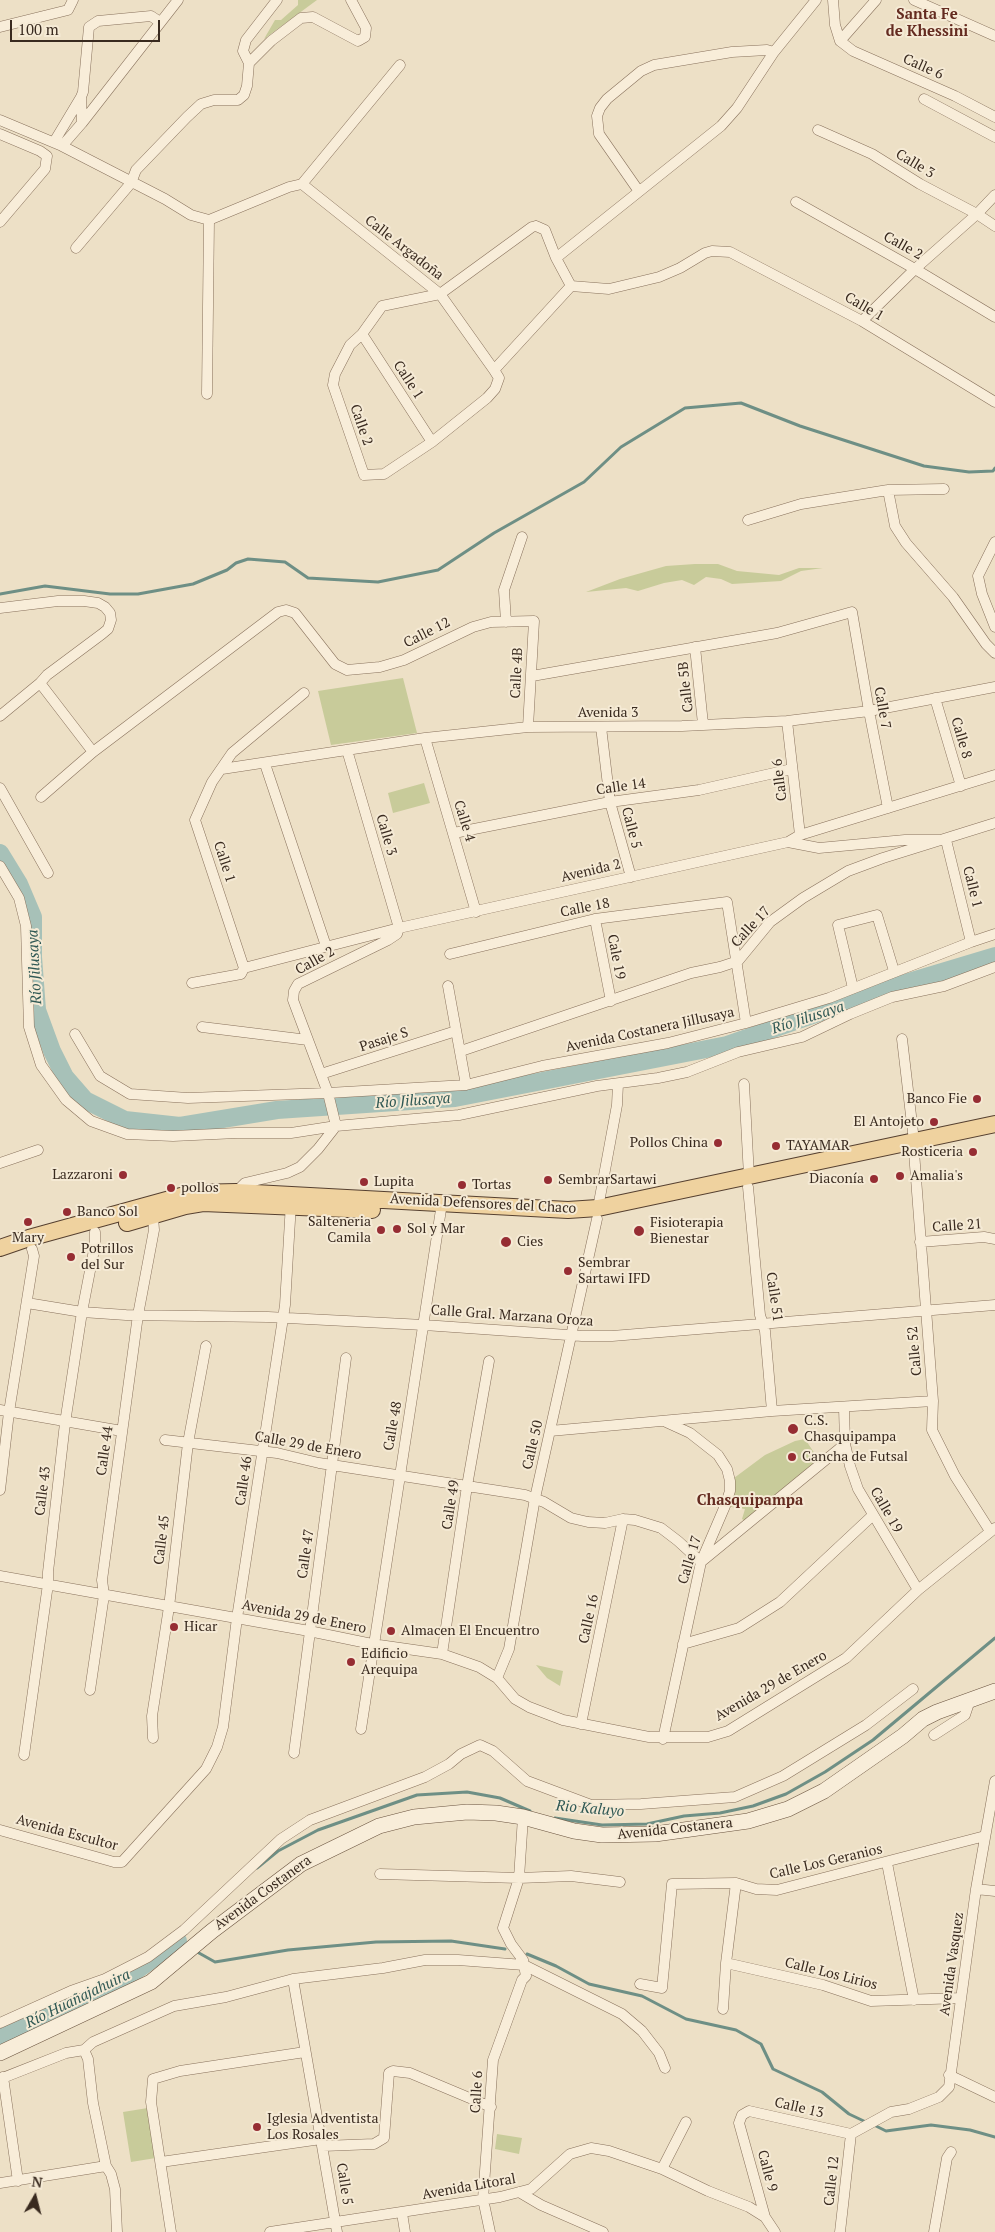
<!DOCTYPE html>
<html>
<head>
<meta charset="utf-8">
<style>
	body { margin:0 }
	#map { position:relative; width:995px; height:2232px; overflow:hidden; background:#ede0c6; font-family:"PT Serif",serif }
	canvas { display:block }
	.north { position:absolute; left:10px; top:2172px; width:50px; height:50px; -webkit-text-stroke:4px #f5ead5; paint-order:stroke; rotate:8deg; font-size:14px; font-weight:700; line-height:20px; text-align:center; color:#392a1f }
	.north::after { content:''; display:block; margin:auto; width:18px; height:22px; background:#392a1f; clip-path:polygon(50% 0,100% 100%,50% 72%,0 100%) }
	.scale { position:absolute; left:10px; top:20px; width:150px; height:22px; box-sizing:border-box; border:2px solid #392a1f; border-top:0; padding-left:6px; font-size:15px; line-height:18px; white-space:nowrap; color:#392a1f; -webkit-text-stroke:4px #f5ead5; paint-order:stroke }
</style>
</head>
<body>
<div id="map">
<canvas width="995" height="2232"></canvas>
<div class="north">N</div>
<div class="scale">100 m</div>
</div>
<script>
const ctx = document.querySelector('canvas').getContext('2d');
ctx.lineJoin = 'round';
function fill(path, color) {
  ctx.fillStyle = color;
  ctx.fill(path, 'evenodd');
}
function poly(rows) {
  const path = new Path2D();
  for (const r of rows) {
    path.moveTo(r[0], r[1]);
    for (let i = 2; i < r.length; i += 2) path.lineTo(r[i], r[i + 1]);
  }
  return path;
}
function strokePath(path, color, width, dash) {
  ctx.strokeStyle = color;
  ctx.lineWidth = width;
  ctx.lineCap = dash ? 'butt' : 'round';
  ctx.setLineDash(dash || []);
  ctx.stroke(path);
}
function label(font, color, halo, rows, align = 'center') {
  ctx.font = font + ' "PT Serif",serif';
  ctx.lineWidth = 4;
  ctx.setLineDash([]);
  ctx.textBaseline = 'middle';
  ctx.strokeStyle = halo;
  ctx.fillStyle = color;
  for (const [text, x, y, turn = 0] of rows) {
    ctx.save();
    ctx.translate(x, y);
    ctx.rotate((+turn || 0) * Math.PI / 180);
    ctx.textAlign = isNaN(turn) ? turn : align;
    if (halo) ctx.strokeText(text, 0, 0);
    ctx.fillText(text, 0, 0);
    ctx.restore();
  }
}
const green = poly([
	[298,0,317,0,264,39,275,20,281,20,298,5],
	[695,564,718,564,737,571,779,575,799,568,823,568,801,571,781,581,732,584,721,579,706,577,694,585,682,580,664,583,638,591,626,588,586,592,620,579,666,566],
	[403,678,417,733,331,745,318,691],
	[424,783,430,803,393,813,388,793],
	[805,1439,819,1460,747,1522,742,1519,745,1509,725,1506,730,1481,765,1455,795,1441],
	[536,1665,563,1671,560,1686,547,1678],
	[154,2107,162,2157,131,2162,123,2112],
	[497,2134,522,2138,519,2154,495,2149]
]);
const stream = poly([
	[0,594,45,586,110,594,138,594,193,584,227,570,236,563,248,559,285,562,308,578,378,582,438,570,494,533,584,482,621,447,685,408,741,403,800,426,924,466,969,472,993,471,995,468],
	[555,1818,602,1825,647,1824,684,1816,720,1813,753,1806,786,1794,825,1772,873,1740,995,1638],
	[257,1868,278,1851,318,1830,417,1795,467,1792,500,1798,530,1811],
	[183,1937,178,1941,184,1944],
	[199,1953,215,1962,288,1950,376,1942,451,1941,505,1949],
	[527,1954,556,1966,589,1984,642,1996,686,2019,736,2030,761,2044,773,2069,822,2092,849,2114,868,2123],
	[874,2125,886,2131,931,2125,970,2130,995,2137]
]);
const river = poly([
	[0,853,19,884,33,917,33,957,37,1010,52,1051,65,1077,85,1100,125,1120,180,1126,277,1110,455,1098,727,1045,895,986,995,956],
	[0,2036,123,1980,178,1941]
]);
const minor = poly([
	[833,0,835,25,840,41],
	[914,0,995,36],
	[0,27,68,10,73,0],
	[840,41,853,51,955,96,995,117],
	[840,41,876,0],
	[249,63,271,41,301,18,313,17,358,41,365,37,366,28,351,0],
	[924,99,995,137],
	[0,120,62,146,165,199,191,215,209,220,289,187,302,184,400,65],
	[82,123,81,97,83,92,89,27,98,21,151,16,160,22],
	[818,130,872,154,920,184,977,214,995,226],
	[0,134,40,151,47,156,45,169,0,222],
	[54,142,81,97],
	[62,146,82,123,178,0],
	[302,184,440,294,494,370],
	[638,190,599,134,597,116,600,108,607,99,641,71,654,65,732,52,767,50,774,52],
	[796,202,915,269,995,317],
	[536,226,545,230,556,258,571,286,494,370,499,378,495,389,487,398,432,442,384,474,364,475,333,385,335,374,350,345,362,334,382,306,440,294,532,227,536,226],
	[76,248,131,183,136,170,187,117,201,104,214,100,238,100,244,95,247,86,249,63,243,51,246,40,277,0],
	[556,258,721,126,737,108,774,52,816,0],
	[571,286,609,289,659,277,680,268,705,253,712,251,730,252,862,321,995,402],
	[862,321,915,269,977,214,995,195],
	[362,334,432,442],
	[207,394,209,220],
	[888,490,895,526,906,543,953,597,986,644,995,653],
	[748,520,801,504,888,490,944,489],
	[995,542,978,576,982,594,995,627],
	[0,608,58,601,84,601,98,603,105,607,110,613,111,620,108,629,102,634,47,675,40,683,0,716],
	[506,622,504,590,522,537],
	[695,647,703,724],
	[532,676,777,633,852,612,869,711,888,808],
	[40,683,93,752],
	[935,698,961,786],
	[787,721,800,835],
	[601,727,610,802,631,877],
	[425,738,476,912],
	[265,764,326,946],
	[222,769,425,738,528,727,682,726,787,721,869,711,995,687],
	[0,788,48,873],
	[41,797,93,752,278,612,286,610,295,613,335,664,347,670,380,667,404,660,473,627,491,622,534,621,528,727],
	[454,833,610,802,699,790,792,769],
	[788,842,819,848,905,840,946,840,971,942],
	[0,866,19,898,26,926,29,1027,41,1065,66,1100,91,1121,127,1134,173,1136,237,1133,291,1133,336,1126,459,1115,597,1086,658,1078,687,1072,738,1052,802,1037,850,1014,892,997,944,986,995,967],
	[595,919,611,1001],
	[450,954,595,919,727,902,746,1023],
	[244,968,195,820,212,782,232,753,304,693],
	[192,983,241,974,244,968,399,928,788,842,800,835,995,775],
	[448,986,466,1085],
	[853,988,838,925,877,915,894,971],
	[202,1027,308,1040],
	[75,1034,100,1076,130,1094,188,1098,328,1093,466,1085,542,1066,668,1043,746,1023,829,998,971,942,995,934],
	[902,1039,914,1141],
	[461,1051,691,973,720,967,738,961,770,922,803,898,848,871,883,858,995,823],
	[321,1074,456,1031],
	[744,1084,749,1176],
	[914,1152,933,1401,932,1430,955,1476,990,1531],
	[0,1163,38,1150],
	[748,1187,760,1315,765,1331,772,1411],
	[235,1193,245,1183,287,1173,300,1167,318,1149,336,1126,328,1093,293,1000,294,991,298,984,388,940,397,934,399,928,347,750],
	[598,1208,617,1105,618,1084],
	[920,1242,984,1237,995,1239],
	[27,1303,82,1312,126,1315,268,1317,424,1325,582,1336,612,1336,995,1305],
	[844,1407,845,1444,850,1466,858,1489,918,1590],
	[0,1410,122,1431],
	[550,1431,772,1411,933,1401],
	[165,1440,277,1453,319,1463,525,1495,544,1502,571,1518,588,1522,605,1523,623,1519,635,1520,661,1528,678,1541,701,1562,845,1444],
	[0,1490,9,1412,34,1256,32,1249],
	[0,1576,309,1631,372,1644,442,1654,479,1667,497,1678,515,1699,529,1707,563,1720,649,1737,708,1737,728,1731,846,1658,918,1590,995,1528],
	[683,1644,739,1628,780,1602,872,1516],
	[442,1654,467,1486,489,1361],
	[497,1678,509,1649,535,1498,597,1219],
	[90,1690,104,1595,102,1580,138,1315,154,1230,153,1217],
	[581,1724,623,1519],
	[361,1729,442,1203],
	[934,1735,965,1715,970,1700],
	[153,1738,152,1716,169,1607,188,1443,206,1346],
	[663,1739,701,1562,725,1506,730,1491,730,1481,727,1469,718,1455,690,1433,666,1422],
	[294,1753,346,1358],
	[24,1755,48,1584,48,1572,65,1423,82,1312,95,1245,95,1232],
	[0,1830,114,1862,122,1862,206,1769,217,1747,223,1727,237,1618,285,1305,291,1203],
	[887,1863,914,2000],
	[380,1874,519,1878,571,1876,620,1882],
	[976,1889,995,1891],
	[726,1963,823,1985,871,2001,961,1998],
	[293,1979,337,2232],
	[640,1984,662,1988,672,1884,736,1883,756,1889,777,1890,985,1836],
	[723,2009,726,1963,736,1883],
	[0,2023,71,1991,105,1979,148,1957,184,1930,281,1839,310,1820,425,1777,449,1764,461,1754,480,1745,493,1751,527,1781,591,1805,641,1804,735,1797,783,1776,866,1725,913,1689],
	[84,2050,93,2042,174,2006,226,1997,293,1979,383,1968,425,1960,458,1960,524,1965,622,2014,642,2031,659,2053,665,2068],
	[949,2075,995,2097],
	[3,2077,18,2181],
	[0,2079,66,2053,84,2050,88,2059,93,2103,106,2166,111,2174,115,2189,117,2232],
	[851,2134,891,2112,909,2109,939,2097,949,2087,976,1889,995,1781],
	[323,2146,374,2144,384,2138,389,2073,393,2071,410,2073,491,2107],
	[161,2162,321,2139],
	[662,2169,686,2122],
	[0,2183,106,2166],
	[519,2192,541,2205,603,2232],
	[402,2213,405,2232],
	[171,2232,151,2102,153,2079,180,2071,305,2052],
	[270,2232,500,2197,531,2189,570,2154,591,2148,609,2151,662,2169,708,2191,749,2207,765,2217],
	[490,2232,483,2199,493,2060,522,1980,526,1976,523,1960,511,1944,503,1928,519,1878,523,1817],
	[775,2232,765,2217,739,2123,742,2115,749,2111,851,2134],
	[840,2232,851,2134],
	[934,2232,947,2158,951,2152]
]);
const secondary = poly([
	[0,2053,151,1982,212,1931,301,1864,379,1826,414,1817,467,1812,496,1813,523,1817,574,1831,602,1835,655,1834,748,1821,788,1809,824,1791,903,1736,923,1719,937,1712,995,1691]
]);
const primary = poly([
	[127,1223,185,1206,203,1203,372,1210],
	[0,1248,29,1238,192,1193,236,1192,568,1210,598,1208,995,1124]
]);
const markers = [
	[977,1099,5,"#962d33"],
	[934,1122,5,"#962d33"],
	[718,1143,5,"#962d33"],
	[776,1146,5,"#962d33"],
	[973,1152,5,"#962d33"],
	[123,1175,5,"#962d33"],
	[900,1176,5,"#962d33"],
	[874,1179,5,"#962d33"],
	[548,1180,5,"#962d33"],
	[364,1182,5,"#962d33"],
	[462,1185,5,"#962d33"],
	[171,1188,5,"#962d33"],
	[67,1212,5,"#962d33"],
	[28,1222,5,"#962d33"],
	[397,1229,5,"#962d33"],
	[381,1230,5,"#962d33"],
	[639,1231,6,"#962d33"],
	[506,1242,6,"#962d33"],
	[71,1257,5,"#962d33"],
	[568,1271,5,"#962d33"],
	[793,1429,6,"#962d33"],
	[792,1457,5,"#962d33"],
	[174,1627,5,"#962d33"],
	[391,1631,5,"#962d33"],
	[351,1662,5,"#962d33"],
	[257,2127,5,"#962d33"]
];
const streetNames = [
	["Calle 6",923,67,24],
	["Calle 3",915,164,31],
	["Calle 2",903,246,29],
	["Calle Argadoña",404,248,38],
	["Calle 1",864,307,30],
	["Calle 1",408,380,57],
	["Calle 2",361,425,71],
	["Calle 12",427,633,-27],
	["Calle 4B",517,673,-87],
	["Calle 5B",686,687,-96],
	["Calle 7",882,708,80],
	["Avenida 3",608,713],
	["Calle 8",961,738,74],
	["Calle 6",780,780,-97],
	["Calle 14",621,787,-8],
	["Calle 4",464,821,73],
	["Calle 5",631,828,75],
	["Calle 3",386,835,74],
	["Calle 1",224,862,72],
	["Avenida 2",591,871,-13],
	["Calle 1",972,887,76],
	["Calle 18",585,908,-11],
	["Calle 17",751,927,-47],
	["Cale 19",616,957,79],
	["Calle 2",315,961,-29],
	["Avenida Costanera Jillusaya",650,1030,-12],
	["Pasaje S",384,1040,-18],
	["Avenida Defensores del Chaco",483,1204,3],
	["Calle 21",957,1226,-4],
	["Calle 51",774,1297,82],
	["Calle Gral. Marzana Oroza",512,1316,4],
	["Calle 52",915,1351,-95],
	["Calle 48",393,1426,-80],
	["Calle 50",533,1445,-77],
	["Calle 29 de Enero",308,1446,10],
	["Calle 44",105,1451,-82],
	["Calle 46",244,1481,-82],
	["Calle 43",43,1491,-83],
	["Calle 49",451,1505,-81],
	["Calle 19",886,1510,60],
	["Calle 45",162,1540,-83],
	["Calle 47",306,1554,-82],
	["Calle 17",690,1560,-73],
	["Avenida 29 de Enero",304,1617,11],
	["Calle 16",589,1619,-78],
	["Avenida 29 de Enero",771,1686,-30],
	["Avenida Costanera",675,1829,-6],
	["Avenida Escultor",67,1833,15],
	["Calle Los Geranios",826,1862,-13],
	["Avenida Costanera",263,1893,-36],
	["Avenida Vasquez",952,1964,-82],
	["Calle Los Lirios",831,1974,14],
	["Calle 6",477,2092,-87],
	["Calle 13",799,2108,13],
	["Calle 9",767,2171,75],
	["Calle 12",832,2181,-84],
	["Calle 5",344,2184,81],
	["Avenida Litoral",469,2187,-10]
];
const poiNames = [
	["Banco Fie",967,1099,"right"],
	["El Antojeto",924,1122,"right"],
	["Pollos China",708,1143,"right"],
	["TAYAMAR",786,1146],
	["Rosticeria",963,1152,"right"],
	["Lazzaroni",113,1175,"right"],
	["Amalia's",910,1176],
	["Diaconía",864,1179,"right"],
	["SembrarSartawi",558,1180],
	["Lupita",374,1182],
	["Tortas",472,1185],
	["pollos",181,1188],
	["Banco Sol",77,1212],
	["Salteneria",371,1222,"right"],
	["Camila",371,1238,"right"],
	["Fisioterapia",650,1223],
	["Bienestar",650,1239],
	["Sol y Mar",407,1229],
	["Mary",28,1238,"center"],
	["Cies",517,1242],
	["Potrillos",81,1249],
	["del Sur",81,1265],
	["Sembrar",578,1263],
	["Sartawi IFD",578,1279],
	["C.S.",804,1421],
	["Chasquipampa",804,1437],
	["Cancha de Futsal",802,1457],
	["Hicar",184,1627],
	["Almacen El Encuentro",401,1631],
	["Edificio",361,1654],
	["Arequipa",361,1670],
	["Iglesia Adventista",267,2119],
	["Los Rosales",267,2135]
];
const neighbourhoodNames = [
	["Santa Fe",927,15],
	["de Khessini",927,32],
	["Chasquipampa",750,1501]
];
const waterNames = [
	["Río Jilusaya",35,967,-93],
	["Río Jilusaya",808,1018,-18],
	["Río Jilusaya",413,1101,-4],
	["Rio Kaluyo",590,1809,5],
	["Río Huañajahuira",78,1999,-26]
];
fill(green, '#c8cb9a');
strokePath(stream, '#6e8f85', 3);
strokePath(river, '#a7c1b8', 18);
strokePath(minor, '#88715c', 11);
strokePath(secondary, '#6a533f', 16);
strokePath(primary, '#564030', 18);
strokePath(minor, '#f8edd9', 10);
strokePath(secondary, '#f8edd9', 15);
strokePath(primary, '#efd29f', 16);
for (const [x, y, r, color] of markers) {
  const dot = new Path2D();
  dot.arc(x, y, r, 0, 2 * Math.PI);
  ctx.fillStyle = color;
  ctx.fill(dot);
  strokePath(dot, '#f5ead5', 2);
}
label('14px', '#392a1f', '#f5ead5', streetNames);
label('14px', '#392a1f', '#f5ead5', poiNames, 'left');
label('bold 15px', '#642b20', '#f5ead5', neighbourhoodNames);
label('italic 15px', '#2f5854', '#f5ead5', waterNames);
</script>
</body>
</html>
